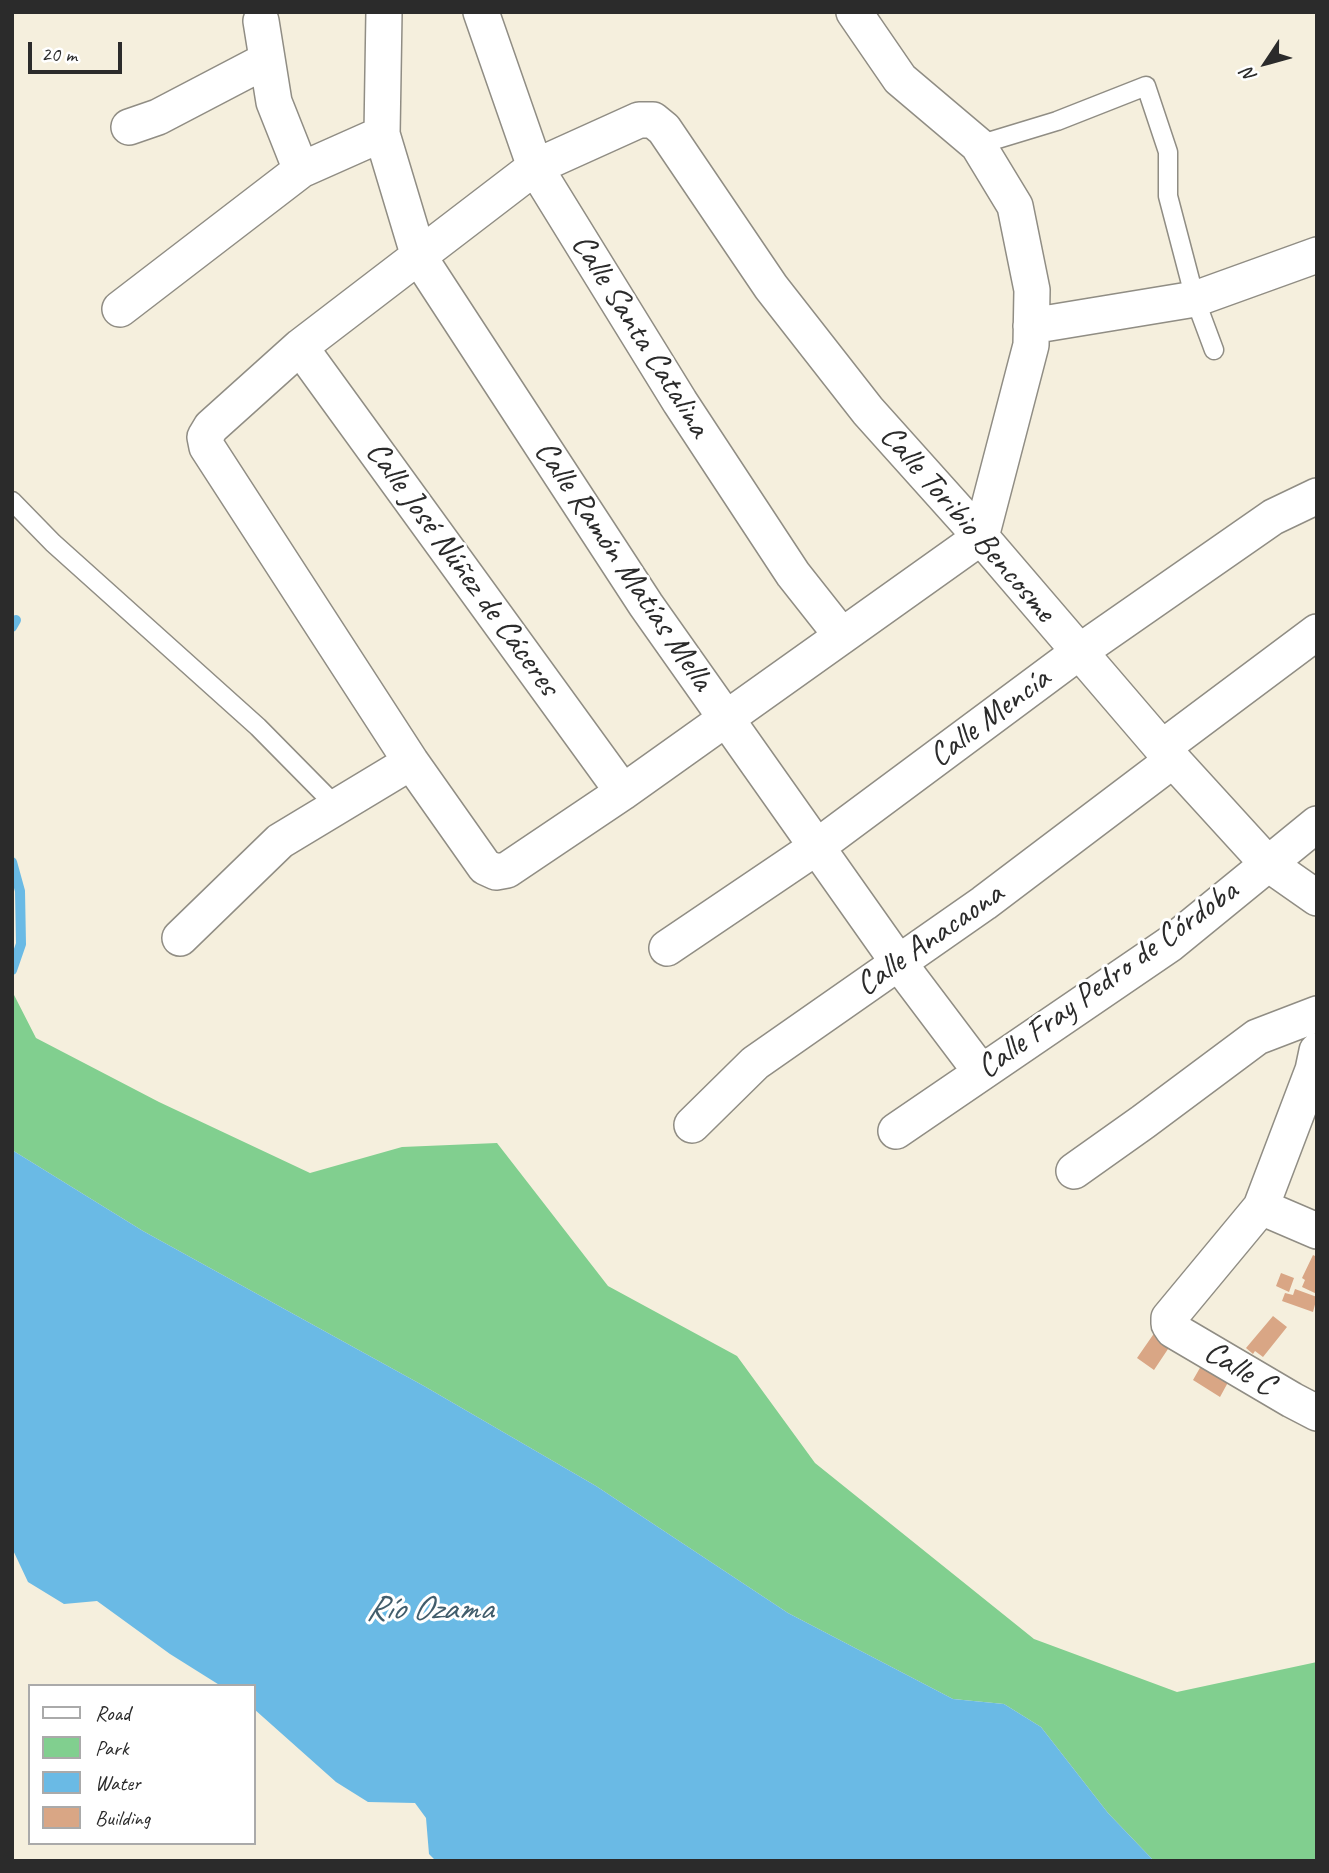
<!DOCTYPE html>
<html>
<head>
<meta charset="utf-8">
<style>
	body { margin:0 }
	#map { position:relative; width:1329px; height:1873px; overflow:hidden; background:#f5efdd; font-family:Caveat,sans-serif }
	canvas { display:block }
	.frame { position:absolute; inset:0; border:14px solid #2b2b2b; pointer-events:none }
	.legend { position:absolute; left:28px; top:1684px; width:228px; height:161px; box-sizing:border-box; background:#fff; border:2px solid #aaa; margin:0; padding:9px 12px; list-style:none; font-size:21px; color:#2b2b2b }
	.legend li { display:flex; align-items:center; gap:14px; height:35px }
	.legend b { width:35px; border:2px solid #aaa }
	.north { position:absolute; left:1231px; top:28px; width:70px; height:70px; -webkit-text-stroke:5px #fff; paint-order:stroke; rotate:234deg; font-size:19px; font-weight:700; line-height:28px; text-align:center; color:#2b2b2b }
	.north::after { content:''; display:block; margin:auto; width:24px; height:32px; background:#2b2b2b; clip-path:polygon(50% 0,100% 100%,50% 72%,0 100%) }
	.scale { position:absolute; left:28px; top:42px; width:94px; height:32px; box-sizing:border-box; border:4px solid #2b2b2b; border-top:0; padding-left:9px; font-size:21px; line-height:24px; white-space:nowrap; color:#2b2b2b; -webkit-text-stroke:5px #fff; paint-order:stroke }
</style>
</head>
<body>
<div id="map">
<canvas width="1329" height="1873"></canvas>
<div class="frame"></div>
<ul class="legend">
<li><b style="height:9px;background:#fff"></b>Road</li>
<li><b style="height:19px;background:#81cf8f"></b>Park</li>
<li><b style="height:19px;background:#6abae5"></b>Water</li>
<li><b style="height:19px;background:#d9a685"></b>Building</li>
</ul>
<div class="north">N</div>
<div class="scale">20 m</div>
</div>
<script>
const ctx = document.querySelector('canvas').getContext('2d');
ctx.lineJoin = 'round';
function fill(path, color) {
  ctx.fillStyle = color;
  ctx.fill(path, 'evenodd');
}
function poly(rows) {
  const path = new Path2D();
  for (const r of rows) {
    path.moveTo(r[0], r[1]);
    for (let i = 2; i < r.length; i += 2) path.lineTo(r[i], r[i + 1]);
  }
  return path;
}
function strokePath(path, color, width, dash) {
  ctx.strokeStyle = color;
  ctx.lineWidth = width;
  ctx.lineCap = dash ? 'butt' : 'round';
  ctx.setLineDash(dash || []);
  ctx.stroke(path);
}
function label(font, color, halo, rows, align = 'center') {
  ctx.font = font + ' Caveat,sans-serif';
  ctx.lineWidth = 6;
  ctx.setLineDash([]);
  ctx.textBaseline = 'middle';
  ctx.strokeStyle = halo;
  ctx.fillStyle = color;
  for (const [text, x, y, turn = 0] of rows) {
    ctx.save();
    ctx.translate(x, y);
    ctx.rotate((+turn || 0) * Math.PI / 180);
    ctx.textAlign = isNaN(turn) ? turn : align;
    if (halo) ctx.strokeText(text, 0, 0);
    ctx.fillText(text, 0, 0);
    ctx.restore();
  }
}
const green = poly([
	[12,991,36,1038,159,1102,310,1173,402,1147,497,1143,608,1286,737,1356,815,1463,1034,1639,1177,1692,1317,1662,1317,1861,1154,1861,1108,1813,1041,1727,1004,1704,953,1699,788,1613,596,1486,424,1386,143,1231,12,1150]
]);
const water = poly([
	[12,1150,143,1231,424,1386,596,1486,788,1613,953,1699,1004,1704,1041,1727,1108,1813,1154,1861,436,1861,429,1854,426,1818,415,1803,368,1802,336,1782,254,1709,254,1686,221,1686,170,1654,97,1601,64,1604,28,1582,12,1548]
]);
const stream = poly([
	[12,627,16,620],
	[12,862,20,891,21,944,12,970]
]);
const building = poly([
	[1313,1255,1317,1257,1317,1294,1302,1287,1305,1280,1302,1278],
	[1281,1273,1294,1278,1289,1292,1276,1286],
	[1295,1289,1317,1297,1313,1312,1282,1301,1285,1293,1293,1295],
	[1273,1316,1287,1327,1263,1357,1255,1351,1253,1354,1246,1348],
	[1155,1332,1172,1343,1154,1370,1137,1358],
	[1205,1359,1232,1375,1220,1397,1193,1380]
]);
const lane = poly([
	[978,145,1057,121,1146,86,1168,152,1168,196,1195,299,1214,350],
	[12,501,53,543,258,727,337,807]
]);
const street = poly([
	[384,12,382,134,419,257,646,605,898,962,981,1072],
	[481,12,535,167,680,402,793,574,842,636],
	[854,12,900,79,978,145,1015,206,1032,290,1031,345,981,537,623,792,507,870,496,872,485,867,411,762,207,447,205,437,211,427,300,347,535,167,639,120,653,120,664,129,771,287,868,411,981,537,1162,748,1267,863,1317,898],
	[261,21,274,102,301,170],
	[129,127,158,117,267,60],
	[120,309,301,170,382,134],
	[1031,326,1195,299,1317,255],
	[300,347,623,792],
	[1162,748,1317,632],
	[180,938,280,841,411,762],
	[667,948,818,846,1079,652,1273,517,1317,496],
	[1317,1051,1313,1070,1261,1207,1169,1318,1169,1324,1173,1330,1292,1400,1317,1413],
	[692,1125,755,1063,984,903,1173,760],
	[896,1131,1170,944,1317,824],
	[1074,1171,1143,1122,1257,1037,1317,1014],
	[1261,1207,1317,1231]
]);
const streetNames = [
	["Calle Santa Catalina",640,336,58],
	["Calle Toribio Bencosme",967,524,49],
	["Calle Ramón Matías Mella",623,566,56],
	["Calle José Núñez de Cáceres",462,569,54],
	["Calle Mencía",990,718,-37],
	["Calle Anacaona",930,940,-35],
	["Calle Fray Pedro de Córdoba",1108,980,-36],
	["Calle C",1239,1369,31]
];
const waterNames = [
	["Río Ozama",429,1610]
];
fill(green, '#81cf8f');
fill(water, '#6abae5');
strokePath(stream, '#6abae5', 10);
fill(building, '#d9a685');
strokePath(lane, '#908d84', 21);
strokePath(street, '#908d84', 38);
strokePath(lane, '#fff', 18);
strokePath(street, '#fff', 35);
label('33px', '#2b2b2b', '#fff', streetNames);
label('italic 35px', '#415d6c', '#fff', waterNames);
</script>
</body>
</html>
